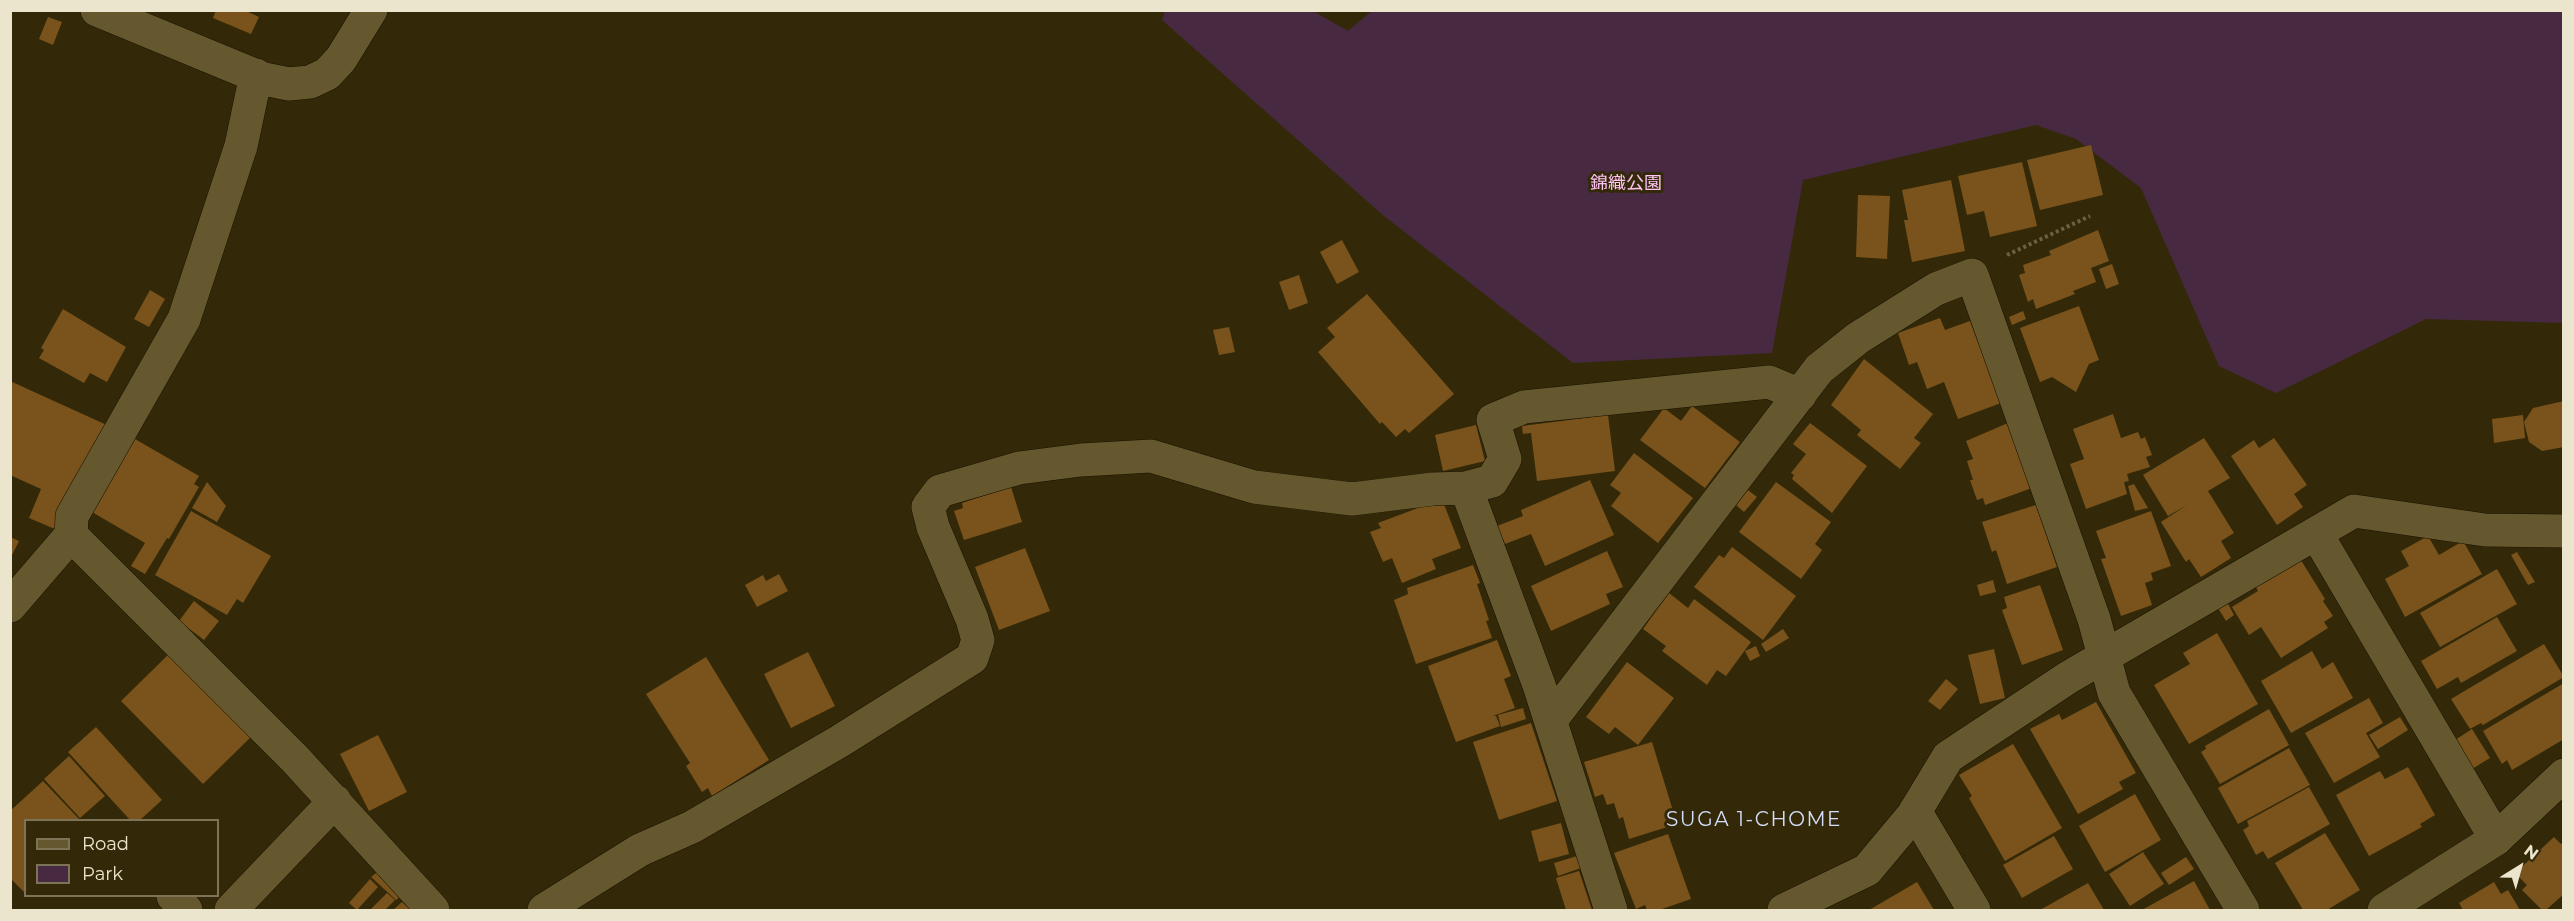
<!DOCTYPE html>
<html>
<head>
<meta charset="utf-8">
<style>
	body { margin:0 }
	#map { position:relative; width:2574px; height:921px; overflow:hidden; background:#332908; font-family:Montserrat,sans-serif }
	canvas { display:block }
	.frame { position:absolute; inset:0; border:12px solid #ece5ce; pointer-events:none }
	.legend { position:absolute; left:24px; top:819px; width:195px; height:78px; box-sizing:border-box; background:#332908; border:2px solid #7d7457; margin:0; padding:8px 10px; list-style:none; font-size:18px; color:#ece5ce }
	.legend li { display:flex; align-items:center; gap:12px; height:30px }
	.legend b { width:30px; border:2px solid #7d7457 }
	.north { position:absolute; left:2490px; top:837px; width:60px; height:60px; -webkit-text-stroke:4px #332908; paint-order:stroke; rotate:37deg; font-size:16px; font-weight:700; line-height:24px; text-align:center; color:#ece5ce }
	.north::after { content:''; display:block; margin:auto; width:21px; height:27px; background:#ece5ce; clip-path:polygon(50% 0,100% 100%,50% 72%,0 100%) }
</style>
</head>
<body>
<div id="map">
<canvas width="2574" height="921"></canvas>
<div class="frame"></div>
<ul class="legend">
<li><b style="height:8px;background:#65582e"></b>Road</li>
<li><b style="height:16px;background:#472a42"></b>Park</li>
</ul>
<div class="north">N</div>
</div>
<script>
const ctx = document.querySelector('canvas').getContext('2d');
ctx.lineJoin = 'round';
function fill(path, color) {
  ctx.fillStyle = color;
  ctx.fill(path, 'evenodd');
}
function poly(rows) {
  const path = new Path2D();
  for (const r of rows) {
    path.moveTo(r[0], r[1]);
    for (let i = 2; i < r.length; i += 2) path.lineTo(r[i], r[i + 1]);
  }
  return path;
}
function strokePath(path, color, width, dash) {
  ctx.strokeStyle = color;
  ctx.lineWidth = width;
  ctx.lineCap = dash ? 'butt' : 'round';
  ctx.setLineDash(dash || []);
  ctx.stroke(path);
}
function label(font, color, halo, rows, align = 'center') {
  ctx.font = font + ' Montserrat,"Noto Sans JP",sans-serif';
  ctx.lineWidth = 6;
  ctx.setLineDash([]);
  ctx.textBaseline = 'middle';
  ctx.strokeStyle = halo;
  ctx.fillStyle = color;
  for (const [text, x, y, turn = 0] of rows) {
    ctx.save();
    ctx.translate(x, y);
    ctx.rotate((+turn || 0) * Math.PI / 180);
    ctx.textAlign = isNaN(turn) ? turn : align;
    if (halo) ctx.strokeText(text, 0, 0);
    ctx.fillText(text, 0, 0);
    ctx.restore();
  }
}
const green = poly([
	[1373,10,2563,11,2563,323,2426,319,2276,393,2219,366,2141,188,2076,139,2036,125,1803,180,1772,353,1573,363,1384,216,1162,20,1165,11,1313,11,1348,31]
]);
const building = poly([
	[216,10,244,10,259,17,251,34,213,18],
	[48,17,62,22,53,45,39,39],
	[2091,145,2103,195,2040,210,2027,160],
	[2022,162,2037,226,1990,237,1984,211,1967,215,1958,176],
	[1951,180,1965,251,1912,262,1904,220,1908,220,1902,190],
	[1858,195,1890,196,1887,259,1856,257],
	[2098,230,2109,261,2091,268,2096,282,2073,291,2075,294,2036,309,2033,299,2028,302,2019,275,2025,273,2023,265,2051,255,2049,251],
	[1342,240,1359,272,1337,284,1320,252],
	[2112,264,2119,284,2106,289,2099,269],
	[1299,275,1308,303,1289,310,1279,282],
	[150,290,165,299,149,327,134,319],
	[1367,294,1454,394,1409,433,1405,429,1396,437,1382,422,1380,424,1318,352,1335,337,1327,328],
	[2079,306,2099,360,2089,364,2076,392,2052,377,2040,382,2020,328],
	[63,309,126,347,107,382,90,373,84,383,39,358,44,350,41,348],
	[2023,311,2026,319,2012,325,2009,317],
	[1940,318,1945,330,1970,321,2001,403,1958,419,1944,382,1927,389,1917,362,1909,365,1898,333],
	[1229,327,1235,352,1219,355,1213,330],
	[1864,359,1933,414,1914,438,1921,443,1900,469,1857,435,1861,430,1831,405],
	[10,381,109,426,55,529,29,518,41,489,10,475],
	[2564,401,2564,447,2542,451,2529,442,2524,422,2533,408],
	[1692,406,1740,442,1705,488,1640,440,1664,408,1681,421],
	[2113,414,2121,438,2138,432,2141,439,2145,437,2152,455,2146,457,2150,467,2127,474,2129,481,2124,482,2127,494,2086,509,2070,464,2084,459,2073,429],
	[1608,415,1615,471,1537,481,1531,433,1523,434,1522,426],
	[2523,415,2525,438,2494,443,2492,419],
	[1810,423,1867,466,1832,513,1792,479,1794,475,1791,473,1806,454,1793,444],
	[2008,423,2032,488,1985,505,1983,498,1977,500,1970,480,1973,480,1967,461,1973,459,1966,441],
	[1476,425,1485,461,1443,471,1435,435],
	[2204,438,2230,478,2208,491,2234,533,2221,541,2231,558,2201,577,2189,559,2186,562,2161,522,2187,505,2168,516,2143,475],
	[2274,438,2307,485,2294,494,2303,507,2277,525,2231,456,2254,440,2259,448],
	[135,439,199,476,194,484,199,487,169,539,167,538,145,574,131,566,145,543,92,512],
	[1634,453,1693,498,1658,543,1611,506,1621,493,1610,485],
	[1590,480,1614,535,1545,566,1531,534,1505,544,1497,526,1523,516,1521,510],
	[207,482,226,506,217,522,192,508],
	[1776,482,1831,522,1815,544,1822,550,1801,579,1739,532],
	[2134,484,2148,508,2135,511,2128,486],
	[1011,487,1022,522,964,540,954,511,963,508,962,503],
	[1748,490,1757,497,1744,512,1736,505],
	[1442,499,1461,548,1432,559,1436,569,1402,583,1392,558,1383,562,1370,532,1381,528,1378,523],
	[2036,505,2057,567,2007,584,1996,550,1992,552,1982,522],
	[191,511,271,556,243,603,237,599,227,615,155,575],
	[2151,511,2171,566,2151,573,2153,580,2145,583,2152,605,2121,616,2101,559,2106,558,2096,531],
	[2428,536,2439,555,2463,541,2482,574,2405,617,2385,579,2409,566,2401,551],
	[10,537,19,541,10,559],
	[1732,547,1796,596,1763,640,1694,587,1719,555,1724,558],
	[1025,548,1050,611,999,630,975,567],
	[1607,551,1623,587,1606,594,1610,604,1551,631,1531,586],
	[2517,552,2535,582,2528,585,2511,555],
	[2299,557,2325,599,2323,601,2333,616,2324,622,2328,628,2281,658,2261,627,2249,635,2232,607,2258,591,2255,585],
	[1473,565,1480,583,1477,584,1489,620,1486,621,1492,638,1416,664,1394,600,1408,594,1407,588],
	[2497,569,2517,604,2440,647,2420,613],
	[779,574,788,591,757,607,745,585,763,575,766,581],
	[1993,580,1996,592,1980,596,1977,585],
	[2040,585,2063,650,2022,665,2002,610,2007,608,2004,597],
	[1669,593,1688,608,1694,599,1751,642,1726,676,1717,670,1707,685,1662,651,1666,646,1643,629],
	[194,601,219,621,204,640,179,621],
	[2227,602,2234,615,2226,621,2218,608],
	[2497,617,2517,651,2461,683,2458,677,2437,689,2421,661],
	[1783,629,1789,638,1766,652,1761,644],
	[2217,633,2258,704,2189,744,2154,685,2190,664,2183,653],
	[1497,640,1511,676,1504,679,1515,708,1493,716,1496,716,1500,726,1456,742,1428,666],
	[2544,644,2564,677,2483,725,2481,723,2470,729,2451,699],
	[1756,646,1760,656,1750,661,1745,651],
	[1994,649,2005,698,1980,704,1968,655],
	[172,651,254,734,203,784,121,701],
	[2312,651,2322,669,2333,662,2353,698,2291,733,2261,681],
	[808,652,835,706,791,728,764,674],
	[706,657,769,760,712,796,708,788,702,792,686,766,690,763,646,694],
	[1627,662,1674,698,1638,745,1615,727,1609,734,1586,717],
	[1946,679,1958,689,1940,710,1928,701],
	[2564,683,2564,739,2512,770,2507,760,2502,764,2483,731],
	[2369,698,2383,723,2366,733,2380,757,2334,783,2305,733],
	[2096,702,2136,773,2119,782,2123,789,2078,814,2030,729,2059,714,2062,720],
	[1523,708,1526,719,1501,727,1498,715],
	[2269,709,2289,745,2220,784,2201,752,2206,749,2205,746],
	[2400,717,2408,730,2378,749,2369,735],
	[1531,723,1557,801,1499,820,1473,742],
	[96,727,162,800,140,820,130,820,68,752],
	[2472,729,2490,758,2472,769,2455,740],
	[378,735,407,792,369,811,340,754],
	[1652,742,1677,824,1629,839,1623,817,1619,819,1614,803,1607,805,1603,794,1595,797,1584,762],
	[2013,744,2062,828,2005,861,1969,798,1972,796,1959,775],
	[2289,748,2310,785,2238,824,2218,788],
	[69,756,105,796,80,818,44,779],
	[2408,767,2435,815,2420,824,2422,827,2369,856,2336,795,2380,771,2385,779],
	[43,781,80,820,26,820,26,894,10,878,10,811],
	[2309,787,2330,824,2268,859,2263,851,2256,855,2243,830,2249,826,2247,821],
	[2135,794,2161,840,2105,872,2079,826],
	[1561,823,1569,854,1539,862,1531,831],
	[2325,833,2360,890,2327,910,2303,910,2275,863],
	[1668,834,1691,899,1659,910,1647,910,1645,905,1636,909,1614,853],
	[2054,836,2073,869,2022,898,2003,865],
	[2554,837,2561,844,2564,842,2564,894,2546,910,2542,910,2522,890,2527,885,2515,873],
	[2143,852,2164,884,2130,906,2109,874],
	[1577,856,1581,868,1558,876,1554,863],
	[2186,857,2194,869,2169,885,2161,873],
	[380,870,403,894,396,900,371,877],
	[1579,871,1592,910,1566,910,1556,878],
	[370,879,378,887,357,910,349,903],
	[2194,881,2210,910,2142,910],
	[1917,882,1934,910,1869,910],
	[2494,882,2501,894,2508,890,2520,910,2463,910,2459,903],
	[2088,883,2104,910,2040,910],
	[387,893,395,900,385,910,370,910],
	[402,902,411,910,393,910]
]);
const path = poly([
	[2007,255,2090,216]
]);
const minor = poly([
	[97,10,264,79,289,84,310,82,327,74,341,59,371,10],
	[1466,488,1539,685,1611,910],
	[2316,533,2496,839,2564,775],
	[71,535,295,759,433,910],
	[10,606,71,535,72,516,184,319,241,146,256,75],
	[1551,720,1819,369,1858,338,1936,289,1972,275,2094,619,2114,693,2243,910],
	[1915,811,1974,910],
	[173,896,186,910],
	[231,910,335,801],
	[544,910,640,850,692,827,840,741,972,658,978,640,972,619,933,527,928,507,940,491,1019,468,1081,460,1151,456,1254,487,1352,499,1433,489,1466,488,1492,481,1505,459,1493,420,1524,407,1769,382,1800,395],
	[1784,910,1867,870,1913,815,1948,757,2069,677,2354,511,2485,530,2564,531]
]);
const tertiary = poly([
	[2384,910,2496,839]
]);
const parkNames = [
	["錦織公園",1626,184]
];
const neighbourhoodNames = [
	["SUGA 1-CHOME",1754,820]
];
fill(green, '#472a42');
fill(building, '#79531b');
strokePath(minor, '#191200', 34);
strokePath(tertiary, '#191200', 34);
strokePath(path, '#6b6244', 4, [3, 3]);
strokePath(minor, '#65582e', 33);
strokePath(tertiary, '#65582e', 33);
label('18px', '#ffc2f4', '#332908', parkNames);
ctx.letterSpacing = '1.5px';
label('20px', '#d5ddfa', '#332908', neighbourhoodNames);
ctx.letterSpacing = '0px';
</script>
</body>
</html>
